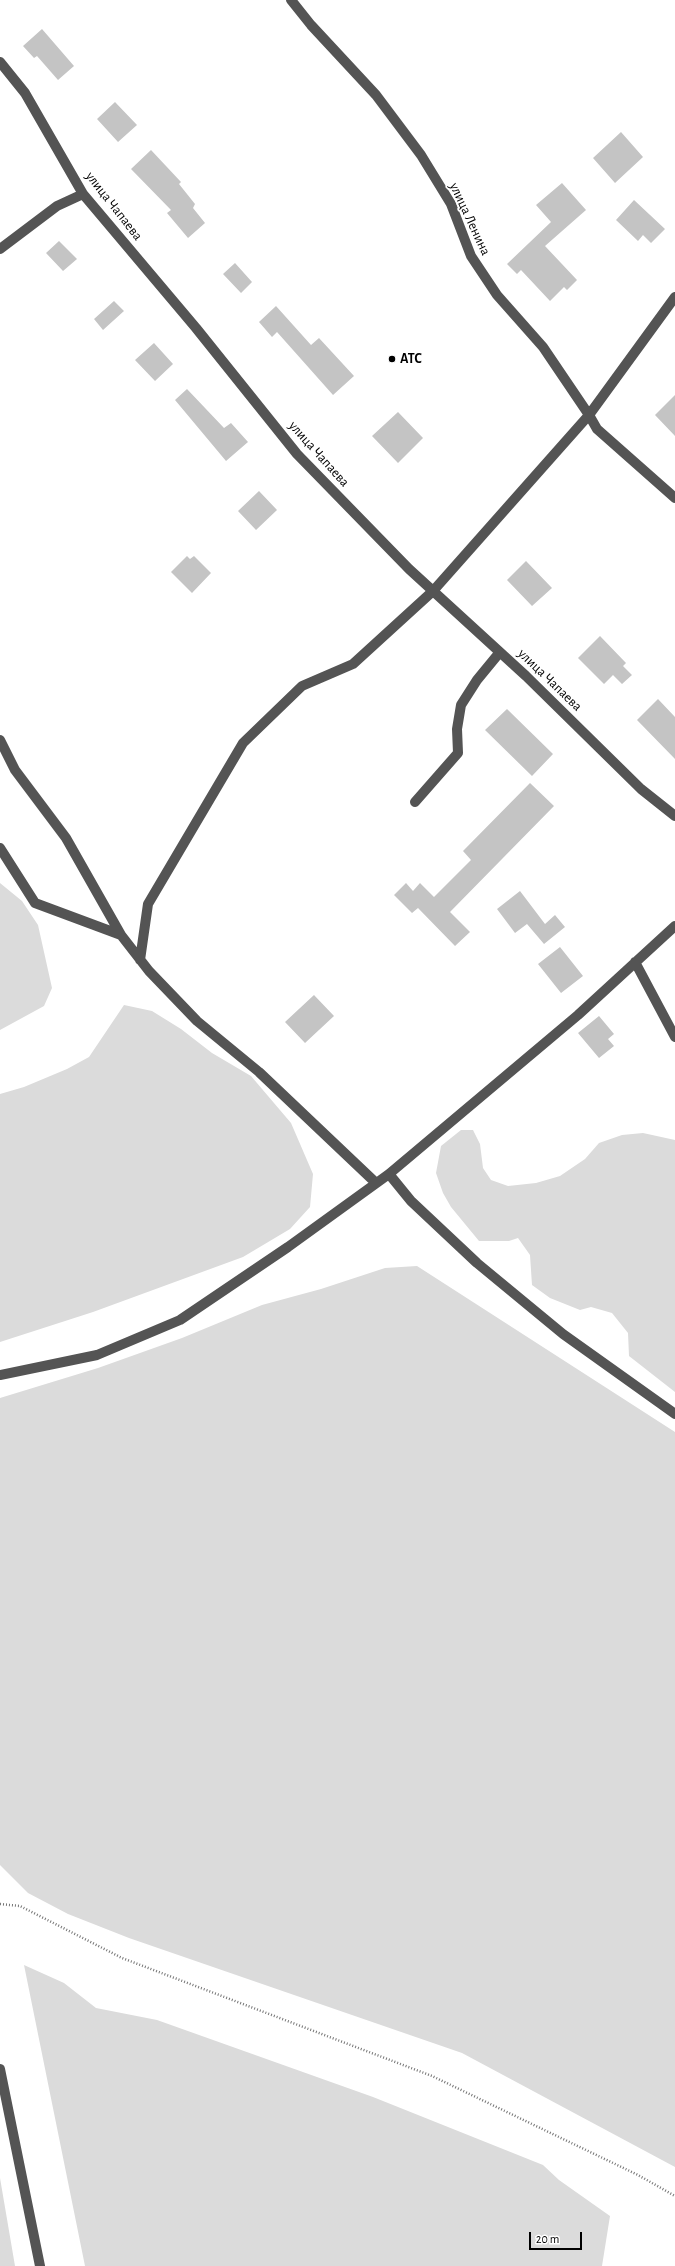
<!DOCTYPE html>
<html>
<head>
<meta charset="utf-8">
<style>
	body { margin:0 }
	#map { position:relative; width:675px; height:2266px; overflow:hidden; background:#fff; font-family:"Alegreya Sans",sans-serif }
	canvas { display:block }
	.scale { position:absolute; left:529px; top:2232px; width:53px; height:18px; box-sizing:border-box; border:2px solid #000; border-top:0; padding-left:5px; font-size:12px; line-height:14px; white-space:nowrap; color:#000; -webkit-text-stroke:3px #fff; paint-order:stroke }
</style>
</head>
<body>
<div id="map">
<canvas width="675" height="2266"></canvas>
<div class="scale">20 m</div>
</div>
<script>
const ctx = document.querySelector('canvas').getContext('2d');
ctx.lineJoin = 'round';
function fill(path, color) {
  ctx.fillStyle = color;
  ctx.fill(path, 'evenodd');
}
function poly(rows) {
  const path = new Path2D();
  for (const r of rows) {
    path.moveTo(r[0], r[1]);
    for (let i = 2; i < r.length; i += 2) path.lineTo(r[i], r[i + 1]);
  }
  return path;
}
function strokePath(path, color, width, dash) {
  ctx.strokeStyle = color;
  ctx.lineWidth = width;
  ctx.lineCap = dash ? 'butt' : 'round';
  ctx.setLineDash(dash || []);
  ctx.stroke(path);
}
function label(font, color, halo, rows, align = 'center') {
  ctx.font = font + ' "Alegreya Sans",sans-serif';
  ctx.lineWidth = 3.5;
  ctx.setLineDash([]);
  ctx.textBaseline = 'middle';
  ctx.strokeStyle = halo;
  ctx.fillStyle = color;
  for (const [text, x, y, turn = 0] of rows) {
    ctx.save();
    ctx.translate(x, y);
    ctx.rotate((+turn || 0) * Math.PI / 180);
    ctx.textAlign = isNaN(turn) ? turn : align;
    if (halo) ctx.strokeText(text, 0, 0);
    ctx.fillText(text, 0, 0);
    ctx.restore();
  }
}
const green = poly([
	[0,883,22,901,38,925,52,988,44,1006,0,1030],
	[124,1005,152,1011,181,1029,212,1053,251,1076,291,1123,313,1174,310,1207,290,1229,243,1257,93,1312,0,1342,0,1094,24,1087,67,1069,89,1057],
	[461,1130,473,1130,480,1144,483,1168,491,1180,508,1186,536,1183,560,1176,585,1159,599,1143,622,1135,643,1133,675,1140,675,1392,629,1356,628,1333,612,1313,591,1307,580,1310,550,1298,532,1285,530,1255,518,1238,509,1241,479,1241,451,1207,443,1193,436,1173,441,1146],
	[417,1266,675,1432,675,2167,462,2053,129,1938,68,1914,28,1893,0,1865,0,1398,98,1368,182,1338,262,1305,321,1289,385,1268],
	[24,1965,64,1983,96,2008,157,2020,373,2097,543,2165,559,2180,610,2216,602,2266,85,2266],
	[0,2178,15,2266,0,2266]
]);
const building = poly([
	[42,29,74,66,58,80,37,56,34,58,23,46],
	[115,102,137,125,118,142,97,119],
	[621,132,643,157,615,183,593,158],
	[151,150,181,182,179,184,195,204,193,208,205,223,188,238,167,213,171,210,131,169],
	[562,183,586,210,545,246,577,280,567,290,564,287,550,301,521,270,517,274,507,264,551,222,536,205],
	[634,200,665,229,651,243,643,235,638,241,616,220],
	[59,241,77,259,63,271,46,253],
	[235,263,252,282,241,293,223,274],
	[114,301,124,311,103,330,94,319],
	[276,306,311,345,319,338,354,376,333,395,277,332,272,337,259,322],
	[154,343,173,364,155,381,135,360],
	[187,389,224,428,231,423,248,442,226,461,175,400],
	[675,395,675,436,655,415],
	[398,412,423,438,398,463,372,436],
	[259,491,277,510,256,530,238,511],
	[187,556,190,559,194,556,211,573,192,593,171,572],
	[526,561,552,588,532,606,507,580],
	[600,636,626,663,623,666,632,675,622,684,613,675,604,684,578,658],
	[658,699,675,717,675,759,637,720],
	[507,709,553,754,532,776,485,730],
	[530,783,554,806,450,912,470,932,455,946,418,908,412,913,394,895,406,883,413,891,420,883,434,897,471,860,463,851],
	[520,891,545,924,555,915,565,927,544,944,527,924,515,933,497,909],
	[560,947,583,976,561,993,538,964],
	[314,995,334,1016,305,1043,285,1022],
	[599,1016,614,1034,608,1039,614,1046,599,1058,578,1033]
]);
const path = poly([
	[0,1904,20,1906,122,1958,432,2076,638,2175,675,2196]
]);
const minor = poly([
	[291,0,311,25,376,95,421,155,451,204,471,256,497,295,543,347,589,415,597,429,675,498],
	[0,62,25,93,83,194,196,328,297,454,409,569,526,676,641,789,675,816],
	[0,249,57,206,83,194],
	[0,740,15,770,66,838,121,935],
	[415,802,458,753,457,729,461,705,477,680,500,652],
	[0,848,35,903,121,935,149,971,197,1021,259,1072,376,1183],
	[140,960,148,904,243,743,302,686,353,664,433,591,589,415,675,297],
	[635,962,675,1037],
	[389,1174,411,1201,477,1263,563,1334,675,1414],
	[0,1375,97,1355,180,1320,288,1247,389,1174,578,1015,675,926],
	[0,2069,40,2266]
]);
const markers = [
	[392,359,4,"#000"]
];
const streetNames = [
	["улица Чапаева",114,206,52],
	["улица Ленина",470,219,65],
	["улица Чапаева",319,454,48],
	["улица Чапаева",550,680,44]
];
const poiNames = [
	["АТС",400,359]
];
fill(green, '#dbdbdb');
fill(building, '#c4c4c4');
strokePath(path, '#767676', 2.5, [1, 2]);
strokePath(minor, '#545454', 10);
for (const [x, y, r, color] of markers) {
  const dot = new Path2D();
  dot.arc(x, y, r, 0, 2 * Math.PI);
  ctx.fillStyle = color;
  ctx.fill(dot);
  strokePath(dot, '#fff', 1.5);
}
label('14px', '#000', '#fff', streetNames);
label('bold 14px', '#000', '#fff', poiNames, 'left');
</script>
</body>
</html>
